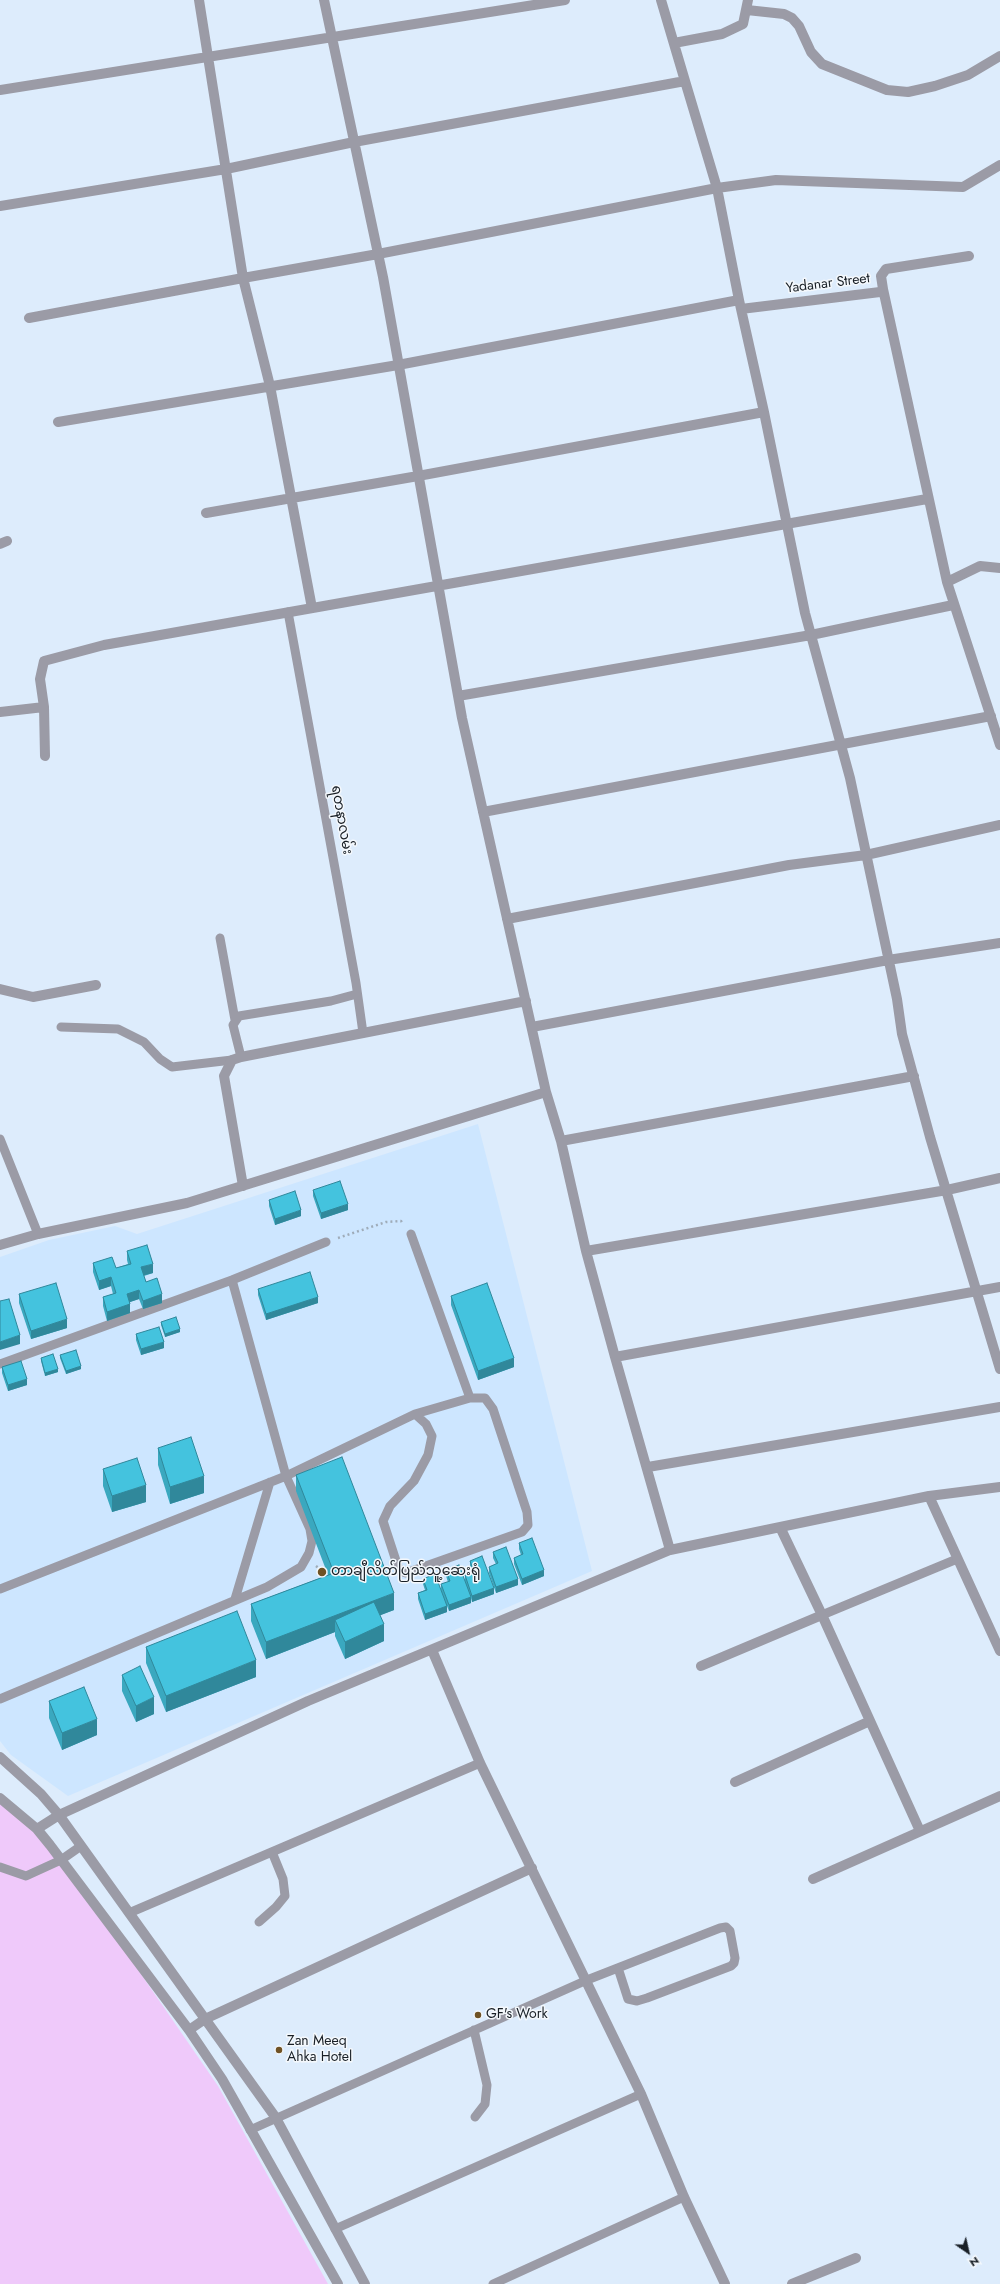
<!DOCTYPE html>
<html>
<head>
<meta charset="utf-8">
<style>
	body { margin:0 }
	#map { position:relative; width:1000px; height:2284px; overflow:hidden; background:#ddecfc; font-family:Jost,sans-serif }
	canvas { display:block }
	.north { position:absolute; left:948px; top:2232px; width:40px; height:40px; -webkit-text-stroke:3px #f4f8fc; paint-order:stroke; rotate:146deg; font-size:11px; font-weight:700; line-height:16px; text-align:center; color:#181f26 }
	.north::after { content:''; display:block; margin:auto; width:14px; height:18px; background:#181f26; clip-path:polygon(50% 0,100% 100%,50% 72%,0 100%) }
</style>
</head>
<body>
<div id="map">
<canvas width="1000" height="2284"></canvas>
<div class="north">N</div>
</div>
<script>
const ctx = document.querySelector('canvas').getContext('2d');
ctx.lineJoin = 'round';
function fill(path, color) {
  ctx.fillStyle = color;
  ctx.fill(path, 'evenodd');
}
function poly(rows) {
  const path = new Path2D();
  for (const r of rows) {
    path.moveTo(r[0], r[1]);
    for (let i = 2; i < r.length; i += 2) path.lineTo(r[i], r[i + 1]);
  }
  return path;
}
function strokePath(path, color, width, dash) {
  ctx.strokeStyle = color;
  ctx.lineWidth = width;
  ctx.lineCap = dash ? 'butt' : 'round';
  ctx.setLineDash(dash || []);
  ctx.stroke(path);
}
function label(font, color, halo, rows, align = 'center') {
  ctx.font = font + ' Jost,"Noto Sans Myanmar",sans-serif';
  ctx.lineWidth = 3;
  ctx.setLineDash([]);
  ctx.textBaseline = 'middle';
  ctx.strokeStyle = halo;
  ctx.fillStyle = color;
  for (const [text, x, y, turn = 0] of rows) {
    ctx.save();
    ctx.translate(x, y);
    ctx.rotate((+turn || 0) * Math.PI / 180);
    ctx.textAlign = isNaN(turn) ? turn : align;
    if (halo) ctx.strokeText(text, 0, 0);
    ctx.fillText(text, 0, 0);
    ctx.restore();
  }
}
const built = poly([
	[478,1124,592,1571,68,1796,11,1755,0,1741,0,1257,49,1240,115,1226,137,1234]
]);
const green = poly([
	[0,1794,72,1874,218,2086,328,2284,0,2284]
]);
const path = poly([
	[338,1238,386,1222,401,1221,403,1224],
	[316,1566,321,1570]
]);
const service = poly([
	[288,612,356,983,363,1033],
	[220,938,235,1020],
	[61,1027,118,1029,144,1042,160,1059,172,1067,232,1060],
	[241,1057,233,1025,239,1016,331,1001,357,994],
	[0,1139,38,1234],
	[411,1234,470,1398],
	[0,1364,232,1280,326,1242],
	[0,1589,286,1476,415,1414,470,1398,485,1398,493,1409,527,1512,528,1525,522,1532,406,1573,399,1570,383,1521,390,1506,414,1481,428,1455,432,1436,426,1424,415,1414],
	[235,1599,270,1482],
	[822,1615,957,1559],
	[0,1699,267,1587,301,1567,309,1553,312,1541,310,1529,286,1476,232,1280],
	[0,1867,26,1876,61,1860,81,1846],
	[129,1913,480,1763],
	[259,1922,276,1907,285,1896,283,1879,272,1852],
	[474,2030,487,2085,485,2104,475,2117],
	[250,2130,587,1980,720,1928,726,1927,730,1931,735,1958,734,1963,731,1966,647,1998,637,2001,628,1999,618,1968],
	[335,2229,641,2094],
	[493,2284,684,2197]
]);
const minor = poly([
	[747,10,784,14,792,18,799,26,811,52,822,64,887,90,908,92,935,86,968,75,1000,56],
	[674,43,722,34,743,24,748,0],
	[685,81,717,188,739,300,764,412,805,613,850,778,897,999,902,1034,930,1137,1000,1369],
	[0,90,565,0],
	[0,206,226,169,354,142,685,81,661,0],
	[883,289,947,582,1000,745],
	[741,309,880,292,883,289,881,276,886,269,969,256],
	[29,318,243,278,199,0],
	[58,422,398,365,739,300],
	[206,513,418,476,764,412],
	[0,544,7,541],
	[947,582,980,566,1000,568],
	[312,608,270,386,243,278,378,254,717,188,776,180,963,187,1000,165],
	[458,696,811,635,953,605],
	[0,712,44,707],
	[45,756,44,707,40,679,44,661,104,645,927,499],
	[483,812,991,716],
	[507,919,789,865,866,855,1000,825],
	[0,989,33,997,96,985],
	[532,1027,888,960,1000,943],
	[546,1092,561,1141,586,1251,615,1357],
	[561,1141,914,1076],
	[243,1186,224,1076,232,1060,241,1057,526,1001],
	[0,1245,38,1234,187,1203,546,1092,462,718,383,277,324,0],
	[586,1251,947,1190,1000,1178],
	[648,1467,1000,1407],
	[929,1496,1000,1651],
	[780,1527,822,1615,920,1831],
	[670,1550,615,1357,1000,1287],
	[432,1650,480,1763,641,2094,684,2197,725,2284],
	[701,1666,822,1615],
	[0,1757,41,1794,59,1815,276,2118,365,2284],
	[735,1782,870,1721],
	[0,1798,37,1829,50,1845,189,2030,222,2079,338,2284],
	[37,1829,59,1815,308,1701,670,1550,929,1496,1000,1487],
	[813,1879,1000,1796],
	[189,2030,205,2019,532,1868],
	[792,2284,856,2258]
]);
const wall = poly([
	[313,1190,348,1210,321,1219,313,1196],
	[269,1200,301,1216,275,1225,269,1206],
	[127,1251,153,1273,144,1276,146,1282,162,1303,143,1309,139,1299,130,1302,130,1313,107,1321,103,1306,103,1297,113,1294,111,1286,99,1290,93,1272,93,1263,116,1268,128,1264,127,1260],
	[258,1289,318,1303,266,1320,258,1295],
	[19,1294,67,1328,31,1339,19,1303],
	[451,1296,514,1367,478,1380,451,1305],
	[161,1322,180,1332,165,1337,161,1325],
	[136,1334,164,1348,141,1355,136,1340],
	[60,1355,81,1369,66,1374,60,1358],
	[41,1358,58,1372,45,1376,41,1361],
	[2,1367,27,1385,8,1391,2,1373],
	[158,1448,204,1493,170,1504,158,1465],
	[103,1469,146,1502,112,1512,103,1486],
	[296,1475,394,1610,380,1615,384,1641,345,1659,335,1636,335,1632,266,1659,251,1621,251,1604,328,1575,296,1491],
	[519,1543,544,1576,522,1585,514,1564,514,1558,521,1555,519,1549],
	[493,1552,518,1585,496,1593,489,1573,489,1567,496,1564,493,1558],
	[470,1561,494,1594,472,1602,471,1598,471,1603,449,1611,447,1606,447,1612,425,1620,418,1599,418,1593,425,1590,423,1584,423,1579,441,1590,441,1584,448,1582,446,1576,446,1570,465,1580,465,1575,472,1572,470,1567],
	[146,1647,256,1677,166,1712,146,1663],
	[122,1675,154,1714,136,1722,122,1691],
	[49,1701,97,1735,62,1750,49,1718]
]);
const shadedWall = poly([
	[348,1204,348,1210,321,1219,321,1213],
	[301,1210,301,1216,275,1225,275,1219],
	[153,1264,153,1273,141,1276,141,1267],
	[111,1277,111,1286,99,1290,99,1281],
	[139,1290,139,1299,127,1303,127,1294],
	[162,1294,162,1303,143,1309,143,1301],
	[318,1297,318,1303,266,1320,266,1314],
	[130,1304,130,1313,107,1321,107,1312],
	[67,1319,67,1328,31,1339,31,1331],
	[180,1329,180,1332,165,1337,165,1334],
	[20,1335,20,1344,0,1350,0,1342],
	[164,1342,164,1348,141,1355,141,1349],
	[514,1358,514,1367,478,1380,478,1371],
	[81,1366,81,1369,66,1374,66,1371],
	[58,1369,58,1372,45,1376,45,1373],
	[27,1379,27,1385,8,1391,8,1385],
	[204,1476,204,1493,170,1504,170,1487],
	[146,1485,146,1502,112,1512,112,1496],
	[544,1570,544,1576,522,1585,522,1579],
	[518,1579,518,1585,496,1593,496,1587],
	[494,1588,494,1594,472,1602,472,1596],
	[394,1593,394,1610,340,1631,335,1620,335,1632,266,1659,266,1642],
	[471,1597,471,1603,449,1611,449,1605],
	[447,1606,447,1612,425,1620,425,1614],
	[384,1624,384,1641,345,1659,345,1642],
	[256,1660,256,1677,166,1712,166,1696],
	[154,1697,154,1714,136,1722,136,1706],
	[97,1719,97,1735,62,1750,62,1733]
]);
const building = poly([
	[340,1181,348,1204,321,1213,313,1190,340,1181],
	[295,1191,301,1210,275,1219,269,1200,295,1191],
	[147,1245,153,1264,141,1267,146,1282,157,1278,162,1294,143,1301,139,1290,127,1294,130,1304,107,1312,103,1297,116,1293,111,1277,99,1281,93,1263,112,1257,116,1268,131,1264,127,1251,147,1245],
	[310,1272,318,1297,266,1314,258,1289,310,1272],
	[56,1283,67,1319,31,1331,19,1294,56,1283],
	[487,1283,514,1358,478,1371,451,1296,487,1283],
	[9,1299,20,1335,0,1342,0,1301,9,1299],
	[176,1317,180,1329,165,1334,161,1322,176,1317],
	[159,1327,164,1342,141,1349,136,1334,159,1327],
	[76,1350,81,1366,66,1371,60,1355,76,1350],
	[53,1354,58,1369,45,1373,41,1358,53,1354],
	[21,1361,27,1379,8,1385,2,1367,21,1361],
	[191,1437,204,1476,170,1487,158,1448,191,1437],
	[342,1457,394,1593,266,1642,251,1604,334,1573,296,1475,342,1457],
	[137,1458,146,1485,112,1496,103,1469,137,1458],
	[532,1538,544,1570,522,1579,514,1558,523,1554,519,1543,532,1538],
	[506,1547,518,1579,496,1587,489,1567,498,1563,493,1552,506,1547],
	[482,1556,494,1588,472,1596,465,1575,474,1572,470,1561,482,1556],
	[459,1565,471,1597,449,1605,441,1584,450,1581,446,1570,459,1565],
	[435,1574,447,1606,425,1614,418,1593,427,1590,423,1579,435,1574],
	[374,1602,384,1624,345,1642,335,1620,374,1602],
	[237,1611,256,1660,166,1696,146,1647,237,1611],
	[140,1666,154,1697,136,1706,122,1675,140,1666],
	[84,1687,97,1719,62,1733,49,1701,84,1687]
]);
const markers = [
	[322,1572,5,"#6f5225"],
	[478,2015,4,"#6f5225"],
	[279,2050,4,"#6f5225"]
];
const streetNames = [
	["Yadanar Street",828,284,-7],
	["ရတနာလမ်း",341,820,80]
];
const poiNames = [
	["တာချီလိတ်ပြည်သူ့ဆေးရုံ",331,1572],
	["GF's Work",486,2015],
	["Zan Meeq",287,2042],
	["Ahka Hotel",287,2058]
];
fill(built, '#cde6ff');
fill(green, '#efc9fa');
strokePath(path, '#9facb9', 2.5, [2, 3]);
strokePath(service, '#9b9ba6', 9);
strokePath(minor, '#9b9ba6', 10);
fill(wall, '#3aa8bf');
fill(shadedWall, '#30889b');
fill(building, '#44c3de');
strokePath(building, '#30889b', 1);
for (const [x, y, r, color] of markers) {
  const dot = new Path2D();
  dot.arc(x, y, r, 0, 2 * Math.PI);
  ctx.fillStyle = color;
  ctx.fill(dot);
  strokePath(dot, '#f4f8fc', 1.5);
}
label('14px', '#181f26', '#f4f8fc', streetNames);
label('14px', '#181f26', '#f4f8fc', poiNames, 'left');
</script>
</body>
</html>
